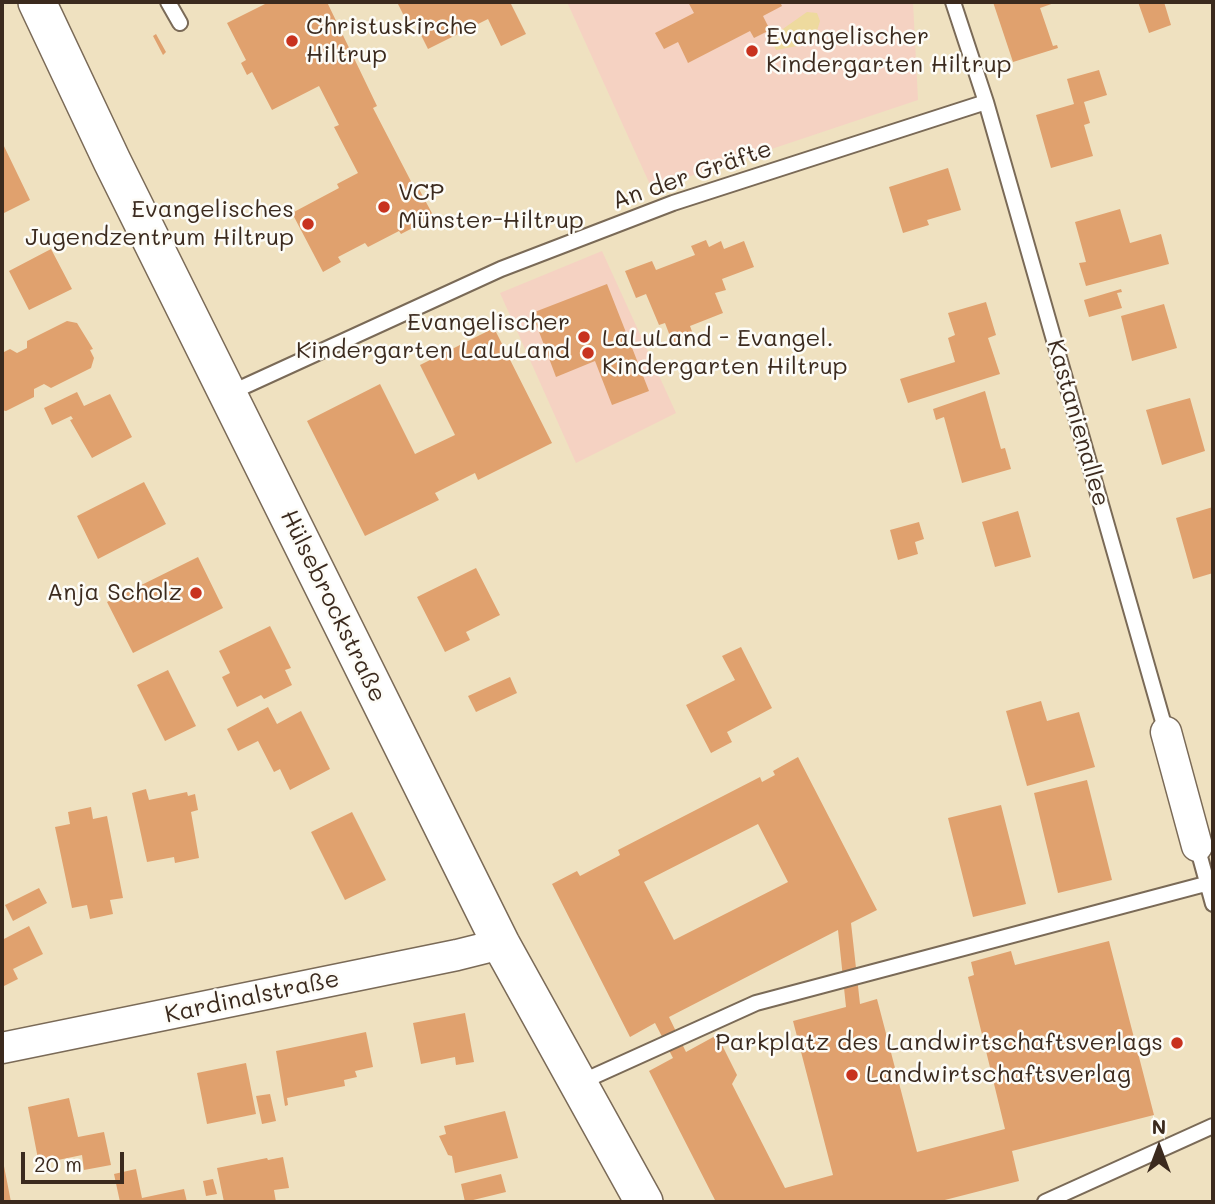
<!DOCTYPE html>
<html>
<head>
<meta charset="utf-8">
<style>
	body { margin:0 }
	#map { position:relative; width:1215px; height:1204px; overflow:hidden; background:#efe1c0; font-family:Mali,sans-serif }
	canvas { display:block }
	.frame { position:absolute; inset:0; border:4px solid #3b2a1e; pointer-events:none }
	.north { position:absolute; left:1124px; top:1113px; width:70px; height:70px; -webkit-text-stroke:5px #fdfcf7; paint-order:stroke; rotate:0deg; font-size:19px; font-weight:700; line-height:28px; text-align:center; color:#3b2a1e }
	.north::after { content:''; display:block; margin:auto; width:24px; height:32px; background:#3b2a1e; clip-path:polygon(50% 0,100% 100%,50% 72%,0 100%) }
	.scale { position:absolute; left:21px; top:1152px; width:103px; height:32px; box-sizing:border-box; border:4px solid #3b2a1e; border-top:0; padding-left:9px; font-size:21px; line-height:24px; white-space:nowrap; color:#3b2a1e; -webkit-text-stroke:5px #fdfcf7; paint-order:stroke }
</style>
</head>
<body>
<div id="map">
<canvas width="1215" height="1204"></canvas>
<div class="frame"></div>
<div class="north">N</div>
<div class="scale">20 m</div>
</div>
<script>
const ctx = document.querySelector('canvas').getContext('2d');
ctx.lineJoin = 'round';
function fill(path, color) {
  ctx.fillStyle = color;
  ctx.fill(path, 'evenodd');
}
function poly(rows) {
  const path = new Path2D();
  for (const r of rows) {
    path.moveTo(r[0], r[1]);
    for (let i = 2; i < r.length; i += 2) path.lineTo(r[i], r[i + 1]);
  }
  return path;
}
function strokePath(path, color, width, dash) {
  ctx.strokeStyle = color;
  ctx.lineWidth = width;
  ctx.lineCap = dash ? 'butt' : 'round';
  ctx.setLineDash(dash || []);
  ctx.stroke(path);
}
function label(font, color, halo, rows, align = 'center') {
  ctx.font = font + ' Mali,sans-serif';
  ctx.lineWidth = 5;
  ctx.setLineDash([]);
  ctx.textBaseline = 'middle';
  ctx.strokeStyle = halo;
  ctx.fillStyle = color;
  for (const [text, x, y, turn = 0] of rows) {
    ctx.save();
    ctx.translate(x, y);
    ctx.rotate((+turn || 0) * Math.PI / 180);
    ctx.textAlign = isNaN(turn) ? turn : align;
    if (halo) ctx.strokeText(text, 0, 0);
    ctx.fillText(text, 0, 0);
    ctx.restore();
  }
}
const built = poly([
	[567,2,913,2,918,100,652,189],
	[602,251,676,413,576,463,500,293]
]);
const sand = poly([
	[807,12,817,13,820,21,817,31,808,44,776,50,770,38]
]);
const building = poly([
	[269,2,327,2,377,106,373,108,416,191,419,189,434,217,401,234,399,231,368,247,365,243,338,257,341,262,323,272,292,213,339,188,337,184,358,173,334,127,339,125,319,86,272,110,252,72,247,75,241,63,246,60,227,23],
	[402,2,510,2,526,34,501,46,488,19,428,49,415,23,409,26,398,4],
	[688,2,780,2,782,6,763,16,770,30,754,38,750,31,688,63,678,42,664,49,655,33,694,13],
	[993,2,1057,2,1040,8,1053,46,1057,45,1058,48,1013,62],
	[1138,2,1164,2,1171,25,1149,33],
	[156,34,166,52,163,55,153,36],
	[1099,70,1107,95,1084,102,1090,123,1084,125,1093,156,1051,168,1036,115,1074,104,1067,79],
	[2,142,30,200,2,214],
	[948,168,961,210,927,220,929,225,903,233,889,187],
	[1120,209,1130,243,1161,234,1169,264,1086,286,1079,263,1086,262,1075,222],
	[706,240,709,247,721,241,724,249,744,241,754,267,722,279,726,290,715,293,723,313,690,326,694,337,673,344,665,323,659,325,646,294,636,298,625,271,652,261,656,270,695,255,691,246],
	[51,249,72,289,29,310,9,271],
	[607,284,649,391,612,405,595,361,556,377,532,313],
	[1121,289,1122,292,1117,293,1122,308,1089,317,1084,300],
	[986,302,996,335,988,338,1000,374,908,403,900,379,955,362,948,338,955,335,948,313],
	[1164,304,1177,348,1132,361,1121,316],
	[67,321,77,323,93,349,90,350,94,358,91,368,51,388,44,384,34,389,34,397,6,411,2,410,2,353,10,349,17,353,27,348,27,341],
	[494,328,552,443,478,480,475,473,435,493,439,500,365,536,307,421,380,384,415,454,455,435,420,365],
	[985,391,1001,449,1005,448,1011,469,962,483,944,417,936,420,933,409],
	[77,392,84,406,110,394,132,437,92,458,70,420,73,419,71,416,52,425,44,408],
	[1190,398,1205,451,1162,465,1146,410],
	[144,482,166,524,98,559,77,516],
	[1213,507,1213,573,1193,579,1176,518],
	[1018,511,1031,557,995,567,982,522],
	[919,522,924,539,915,542,918,554,898,560,890,530],
	[198,557,223,608,133,653,107,602],
	[476,568,500,615,466,632,470,640,445,652,417,597],
	[270,626,291,668,285,670,292,685,264,699,261,695,237,707,222,677,230,673,219,651],
	[741,647,772,708,727,732,732,742,711,753,686,705,735,680,722,656],
	[168,670,196,726,165,741,137,685],
	[510,677,517,693,476,712,468,696],
	[1041,701,1047,721,1079,712,1095,767,1027,786,1006,711],
	[268,707,277,724,301,711,330,769,290,790,280,769,274,772,258,741,238,751,227,729],
	[798,757,877,910,851,923,860,1004,877,999,917,1152,1005,1129,968,977,974,975,971,962,1011,951,1015,965,1109,941,1154,1115,1012,1151,1019,1181,937,1202,716,1202,649,1071,673,1058,655,1023,630,1037,552,884,577,871,580,876,620,855,618,850,760,777,762,782,775,775,773,771],
	[758,824,788,882,674,940,644,882],
	[838,930,846,1007,793,1021,833,1175,785,1188,732,1084,737,1075,717,1035,686,1052,669,1017],
	[1087,780,1112,880,1058,893,1034,793],
	[146,789,149,800,187,792,188,796,195,794,198,810,191,812,199,858,175,863,174,857,147,862,132,793],
	[1001,805,1026,904,973,917,948,818],
	[91,807,93,819,107,816,123,898,110,900,113,914,90,919,87,905,72,908,55,827,70,824,68,812],
	[352,812,386,880,345,900,311,832],
	[39,888,47,903,13,921,5,905],
	[29,926,43,954,13,969,18,979,2,987,2,940],
	[465,1013,474,1062,456,1065,455,1057,421,1064,413,1023],
	[366,1032,373,1067,355,1071,357,1077,344,1080,345,1086,287,1098,288,1105,285,1106,276,1051],
	[246,1063,256,1114,207,1124,197,1073],
	[270,1094,276,1121,262,1124,256,1096],
	[69,1098,78,1137,104,1132,111,1165,84,1170,82,1155,39,1164,28,1107],
	[505,1111,518,1158,455,1173,452,1156,448,1155,439,1136,446,1134,444,1126],
	[283,1157,289,1188,274,1190,276,1202,224,1202,217,1168,267,1158,268,1160],
	[2,1161,3,1161,11,1202,2,1202],
	[136,1169,142,1198,184,1189,187,1202,120,1202,114,1174],
	[501,1174,506,1192,465,1202,461,1184],
	[213,1179,217,1194,206,1196,203,1181]
]);
const service = poly([
	[168,2,180,23],
	[953,2,986,102,1166,732],
	[230,393,501,269,673,203,986,102],
	[1197,846,1213,904],
	[579,1083,756,1003,1213,882],
	[1045,1202,1213,1126]
]);
const minor = poly([
	[1166,732,1197,846],
	[2,1048,457,955,501,944]
]);
const tertiary = poly([
	[37,2,112,161,501,944,644,1202]
]);
const markers = [
	[292,41,7,"#c8321e"],
	[752,51,7,"#c8321e"],
	[384,207,7,"#c8321e"],
	[308,224,7,"#c8321e"],
	[584,337,7,"#c8321e"],
	[588,353,7,"#c8321e"],
	[196,593,7,"#c8321e"],
	[1177,1043,7,"#c8321e"],
	[852,1075,7,"#c8321e"]
];
const poiNames = [
	["Christuskirche",306,27],
	["Hiltrup",306,55],
	["Evangelischer",766,37],
	["Kindergarten Hiltrup",766,65],
	["VCP",398,193],
	["Münster-Hiltrup",398,221],
	["Evangelisches",294,210,"right"],
	["Jugendzentrum Hiltrup",294,238,"right"],
	["Evangelischer",570,323,"right"],
	["Kindergarten LaLuLand",570,351,"right"],
	["LaLuLand - Evangel.",602,339],
	["Kindergarten Hiltrup",602,367],
	["Anja Scholz",182,593,"right"],
	["Parkplatz des Landwirtschaftsverlags",1163,1043,"right"],
	["Landwirtschaftsverlag",866,1075]
];
const streetNames = [
	["An der Gräfte",692,175,-19],
	["Kastanienallee",1078,423,74],
	["Hülsebrockstraße",333,606,64],
	["Kardinalstraße",252,997,-12]
];
fill(built, '#f5d2c2');
fill(sand, '#eeda9e');
fill(building, '#e0a16e');
strokePath(service, '#7a6a57', 18);
strokePath(minor, '#7a6a57', 33);
strokePath(tertiary, '#7a6a57', 40);
strokePath(service, '#fff', 14);
strokePath(minor, '#fff', 30);
strokePath(tertiary, '#fff', 37);
for (const [x, y, r, color] of markers) {
  const dot = new Path2D();
  dot.arc(x, y, r, 0, 2 * Math.PI);
  ctx.fillStyle = color;
  ctx.fill(dot);
  strokePath(dot, '#fdfcf7', 2.5);
}
label('24px', '#3b2a1e', '#fdfcf7', poiNames, 'left');
label('24px', '#3b2a1e', '#fdfcf7', streetNames);
</script>
</body>
</html>
